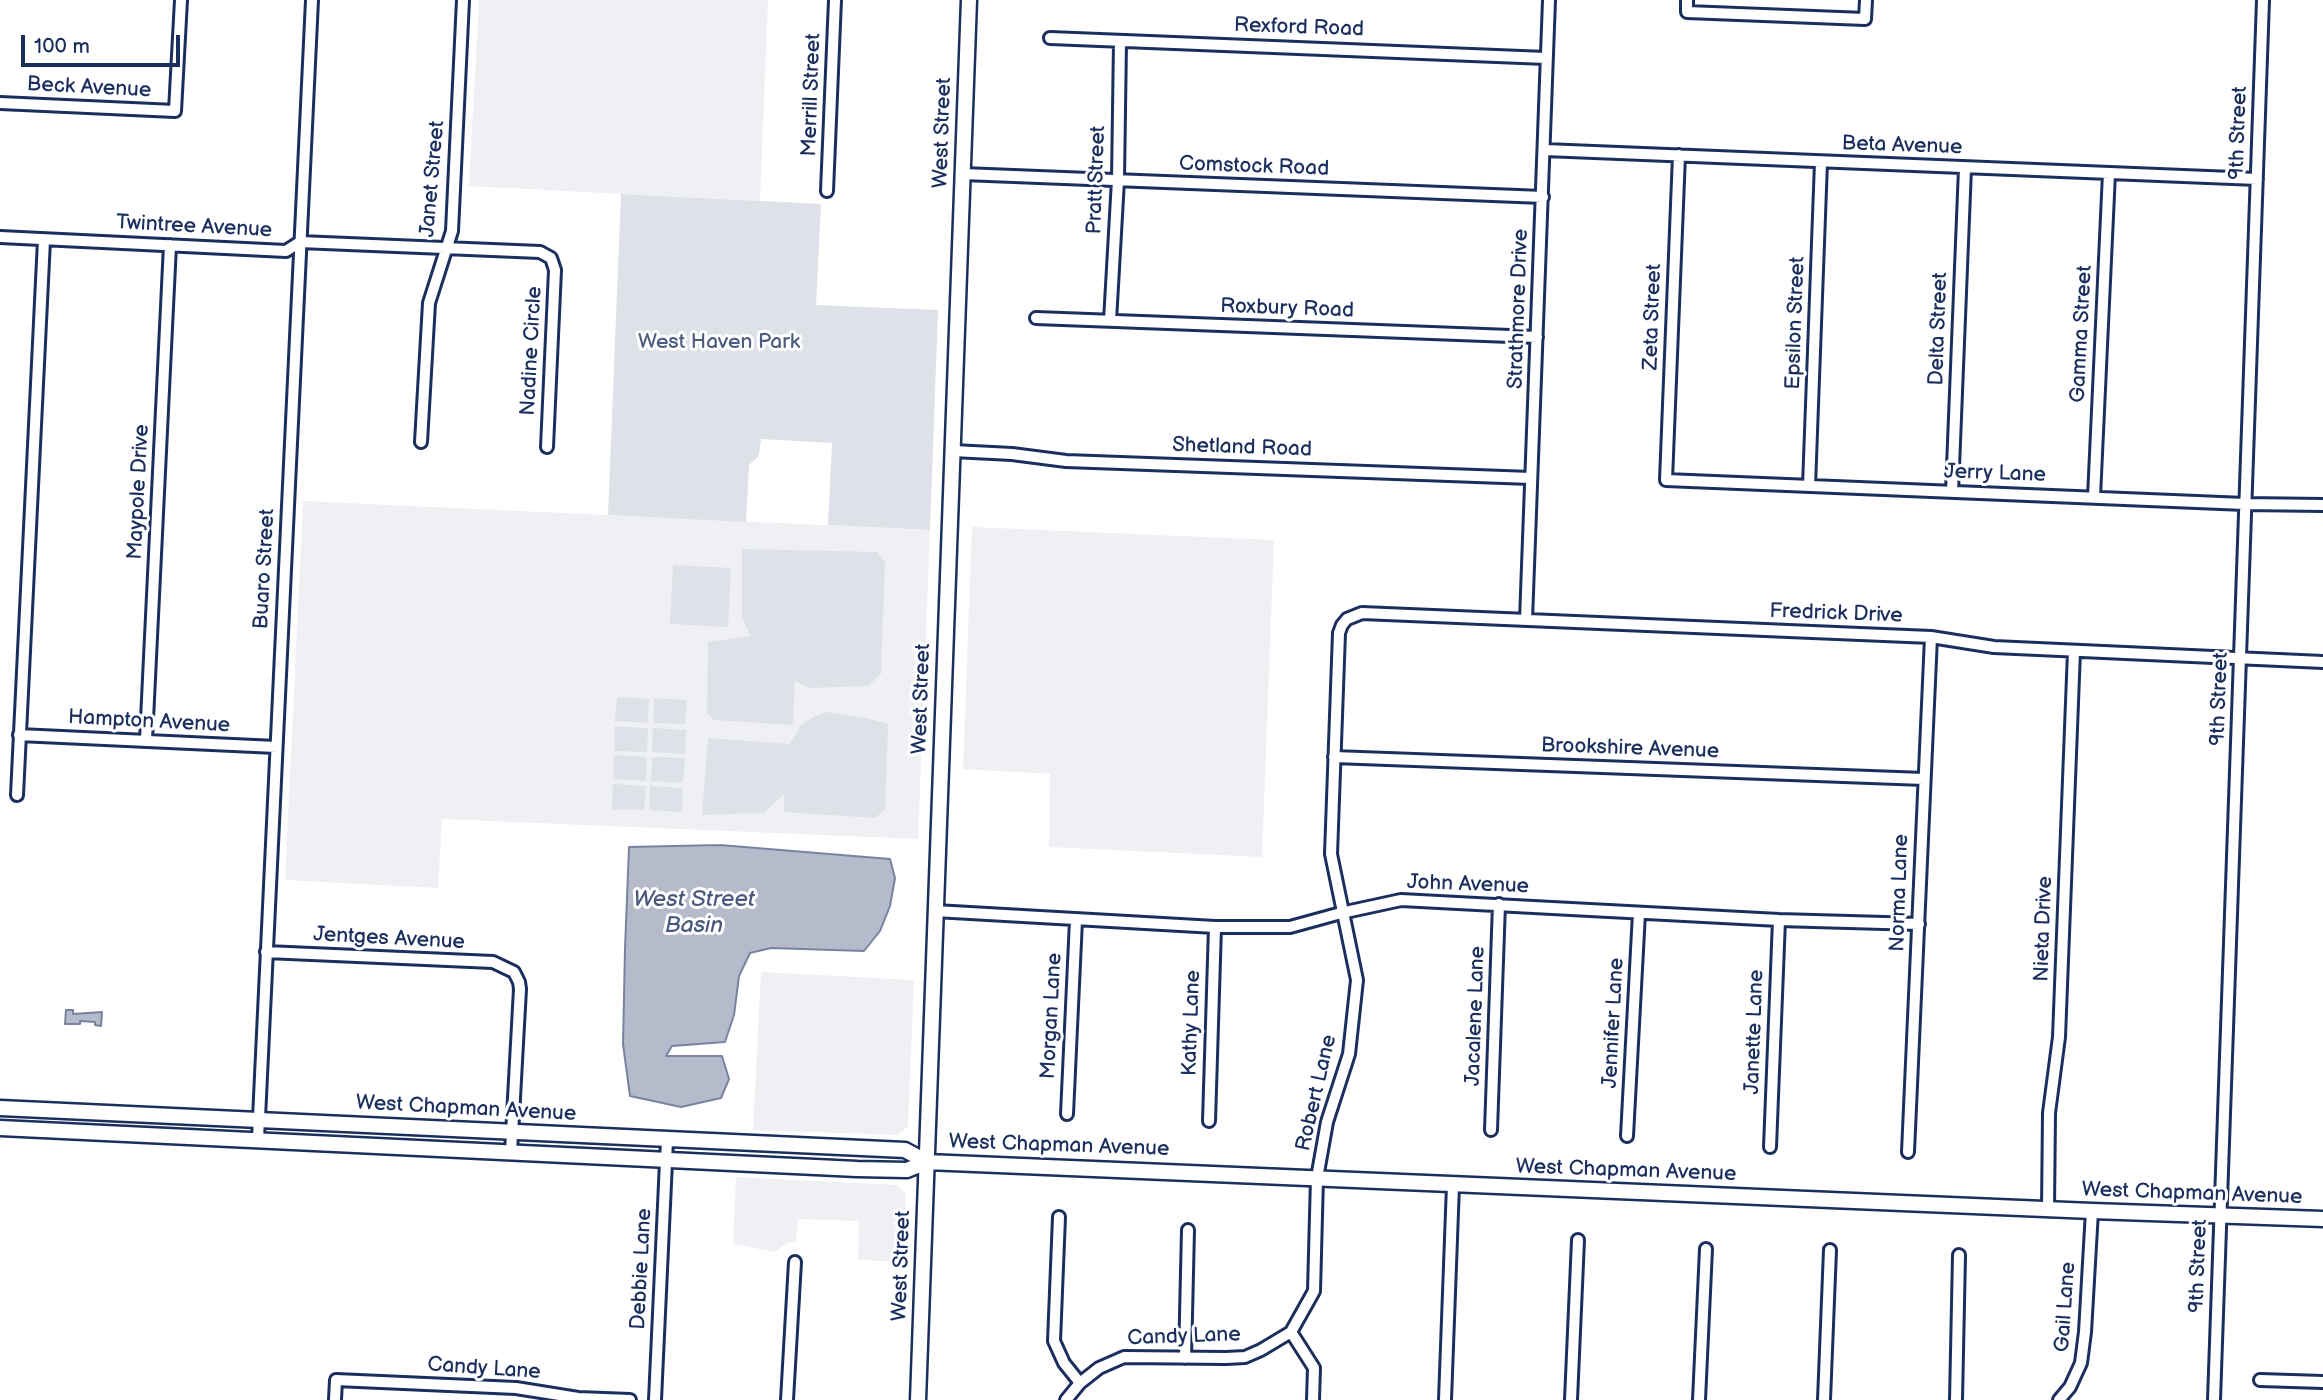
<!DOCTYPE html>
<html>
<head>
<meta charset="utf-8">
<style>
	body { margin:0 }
	#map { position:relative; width:2323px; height:1400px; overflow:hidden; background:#fff; font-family:"Balsamiq Sans",sans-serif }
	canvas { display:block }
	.scale { position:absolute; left:21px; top:35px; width:159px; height:32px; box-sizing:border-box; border:4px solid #1b2f5e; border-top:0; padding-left:9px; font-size:21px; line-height:24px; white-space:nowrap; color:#1b2f5e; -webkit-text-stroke:5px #fff; paint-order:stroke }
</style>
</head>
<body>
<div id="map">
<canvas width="2323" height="1400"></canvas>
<div class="scale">100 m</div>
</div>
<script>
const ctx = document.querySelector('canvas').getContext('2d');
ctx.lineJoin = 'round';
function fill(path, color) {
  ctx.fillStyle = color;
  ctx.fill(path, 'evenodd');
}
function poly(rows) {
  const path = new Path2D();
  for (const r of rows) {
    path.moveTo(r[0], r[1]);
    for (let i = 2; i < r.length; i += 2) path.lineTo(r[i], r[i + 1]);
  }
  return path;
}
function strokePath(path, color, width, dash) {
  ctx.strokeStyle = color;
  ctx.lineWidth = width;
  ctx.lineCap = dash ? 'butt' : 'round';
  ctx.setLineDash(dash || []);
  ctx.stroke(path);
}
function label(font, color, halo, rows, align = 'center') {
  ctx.font = font + ' "Balsamiq Sans",sans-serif';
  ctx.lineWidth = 6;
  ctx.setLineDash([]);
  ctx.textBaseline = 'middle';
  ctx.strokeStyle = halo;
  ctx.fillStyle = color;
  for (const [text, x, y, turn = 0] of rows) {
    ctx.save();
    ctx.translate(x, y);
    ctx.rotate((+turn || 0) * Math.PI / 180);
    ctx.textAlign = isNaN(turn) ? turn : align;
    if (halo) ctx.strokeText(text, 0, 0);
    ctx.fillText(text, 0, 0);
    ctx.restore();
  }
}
const built = poly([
	[479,0,768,0,760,201,469,186],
	[303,501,930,530,918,839,442,819,438,888,285,880],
	[972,527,1274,540,1262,857,1049,847,1050,774,963,769],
	[761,972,914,980,908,1126,898,1135,753,1130],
	[736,1177,897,1185,906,1194,904,1262,858,1260,859,1221,798,1219,796,1241,785,1244,775,1252,733,1244]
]);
const green = poly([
	[621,194,821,204,816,305,938,310,930,530,828,525,832,443,761,439,759,456,749,465,746,522,608,515],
	[742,549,877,552,885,562,881,674,868,686,809,688,795,681,793,725,713,720,707,713,708,642,750,636,742,616],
	[673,565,731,568,728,627,670,624],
	[617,697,649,699,648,723,615,721],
	[654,698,687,700,685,724,653,723],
	[827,712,867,718,888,724,885,810,875,818,784,812,784,794,764,813,702,815,708,738,790,744,801,725,815,716],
	[615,726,648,728,647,752,614,751],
	[653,728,686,730,685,754,652,752],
	[614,755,647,757,646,781,613,779],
	[652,757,685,758,683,783,651,781],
	[613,784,646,786,644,810,612,809],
	[650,786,683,788,682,812,649,810]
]);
const water = poly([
	[720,845,890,859,895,878,890,906,880,931,864,951,771,948,750,953,739,976,734,1015,725,1042,672,1046,666,1056,722,1056,729,1079,721,1098,681,1107,630,1096,623,1044,625,949,629,847,720,845],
	[66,1010,73,1010,73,1014,102,1012,101,1026,95,1025,95,1022,80,1021,80,1024,65,1024,66,1010]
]);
const minor = poly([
	[1687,0,1687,12,1865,19,1866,0],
	[1050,38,1546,58],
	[0,103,175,111,181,0],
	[1545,150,2257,179],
	[1679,155,1666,480,2245,504,2323,505],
	[963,174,1543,197],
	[827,191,835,0],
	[0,237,286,251,300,242,540,252,551,258,555,270,547,447],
	[1036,318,1537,337],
	[1110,321,1118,180,1120,41],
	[421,442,429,303,452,231,463,0],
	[953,451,1012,454,1066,461,1531,478],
	[1809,486,1821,162],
	[1952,492,1965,168],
	[2094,497,2109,173],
	[1526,620,1549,0],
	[19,735,276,747],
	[146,740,170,245],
	[1334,757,1924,779],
	[17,795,44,240],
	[935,911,1215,927,1290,927,1341,913,1401,900,1779,920,1919,924],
	[266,952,493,962,514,972,519,982,520,989,511,1152],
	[1067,1114,1076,920],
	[1209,1121,1215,927],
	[1491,1130,1499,904],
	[1627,1136,1639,913],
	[258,1139,312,0],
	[1770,1147,1779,920],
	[1908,1152,1931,637],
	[2048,1209,2049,1113,2059,1037,2074,651],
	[1059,1217,1054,1341,1064,1363,1080,1383,1066,1400],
	[1185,1358,1188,1230],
	[2260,1380,2323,1382],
	[1080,1383,1099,1368,1124,1357,1226,1358,1245,1357,1261,1350,1291,1332],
	[335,1400,336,1380,516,1388,578,1398,630,1400],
	[655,1400,667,1140],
	[787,1400,795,1262],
	[1313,1400,1314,1368,1291,1332,1314,1291,1317,1178,1327,1122,1349,1054,1357,980,1331,854,1339,633,1342,625,1347,619,1362,613,1931,637,1994,647,2323,662],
	[1445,1400,1453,1185],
	[1571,1400,1578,1240],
	[1699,1400,1706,1249],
	[1824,1400,1830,1250],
	[1956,1400,1959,1255],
	[2059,1400,2070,1387,2081,1363,2085,1332,2092,1211],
	[2214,1400,2263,0]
]);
const major = poly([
	[0,1108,905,1150,927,1162],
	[0,1128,857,1169,907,1170,927,1162,2092,1211,2323,1219],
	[918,1400,969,0]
]);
const streetNames = [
	["Rexford Road",1299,28,2],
	["Beck Avenue",89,88,3],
	["Merrill Street",812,95,-88],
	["West Street",943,133,-88],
	["9th Street",2239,133,-88],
	["Beta Avenue",1902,146,2],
	["Comstock Road",1254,167,2],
	["Janet Street",433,179,-85],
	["Pratt Street",1097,180,-88],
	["Twintree Avenue",194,227,3],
	["Roxbury Road",1287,309,2],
	["Strathmore Drive",1519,309,-88],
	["Zeta Street",1653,317,-88],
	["Epsilon Street",1796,323,-88],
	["Delta Street",1939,329,-88],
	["Gamma Street",2082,334,-87],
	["Nadine Circle",532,351,-87],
	["Shetland Road",1242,448,2],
	["Jerry Lane",1995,474,2],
	["Maypole Drive",139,492,-87],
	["Buaro Street",265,569,-87],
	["Fredrick Drive",1836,614,2],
	["West Street",922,699,-88],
	["9th Street",2220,699,-88],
	["Hampton Avenue",149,722,3],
	["Brookshire Avenue",1630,749,2],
	["John Avenue",1468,885,2],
	["Norma Lane",1900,893,-88],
	["Nieta Drive",2044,929,-88],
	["Jentges Avenue",389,939,3],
	["Morgan Lane",1052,1016,-87],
	["Jacalene Lane",1476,1016,-88],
	["Kathy Lane",1192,1023,-88],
	["Jennifer Lane",1614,1023,-87],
	["Janette Lane",1755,1032,-88],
	["Robert Lane",1317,1093,-77],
	["West Chapman Avenue",466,1109,3],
	["West Chapman Avenue",1059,1146,2],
	["West Chapman Avenue",1626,1171,2],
	["West Chapman Avenue",2192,1194,2],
	["West Street",902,1266,-88],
	["9th Street",2199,1266,-88],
	["Debbie Lane",642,1269,-87],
	["Gail Lane",2066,1307,-86],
	["Candy Lane",1184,1337,-2],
	["Candy Lane",484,1369,4]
];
const parkNames = [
	["West Haven Park",719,343]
];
const waterNames = [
	["West Street",694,900],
	["Basin",694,926]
];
fill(built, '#eff0f4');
fill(green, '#dee1e7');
fill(water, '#b5bbca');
strokePath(water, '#77839f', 2);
strokePath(minor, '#1b2f5e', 16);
strokePath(major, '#1b2f5e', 19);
strokePath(minor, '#fff', 10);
strokePath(major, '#fff', 14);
label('21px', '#1b2f5e', '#fff', streetNames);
label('21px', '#4c5c80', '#fff', parkNames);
label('italic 23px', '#49597e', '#fff', waterNames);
</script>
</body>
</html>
